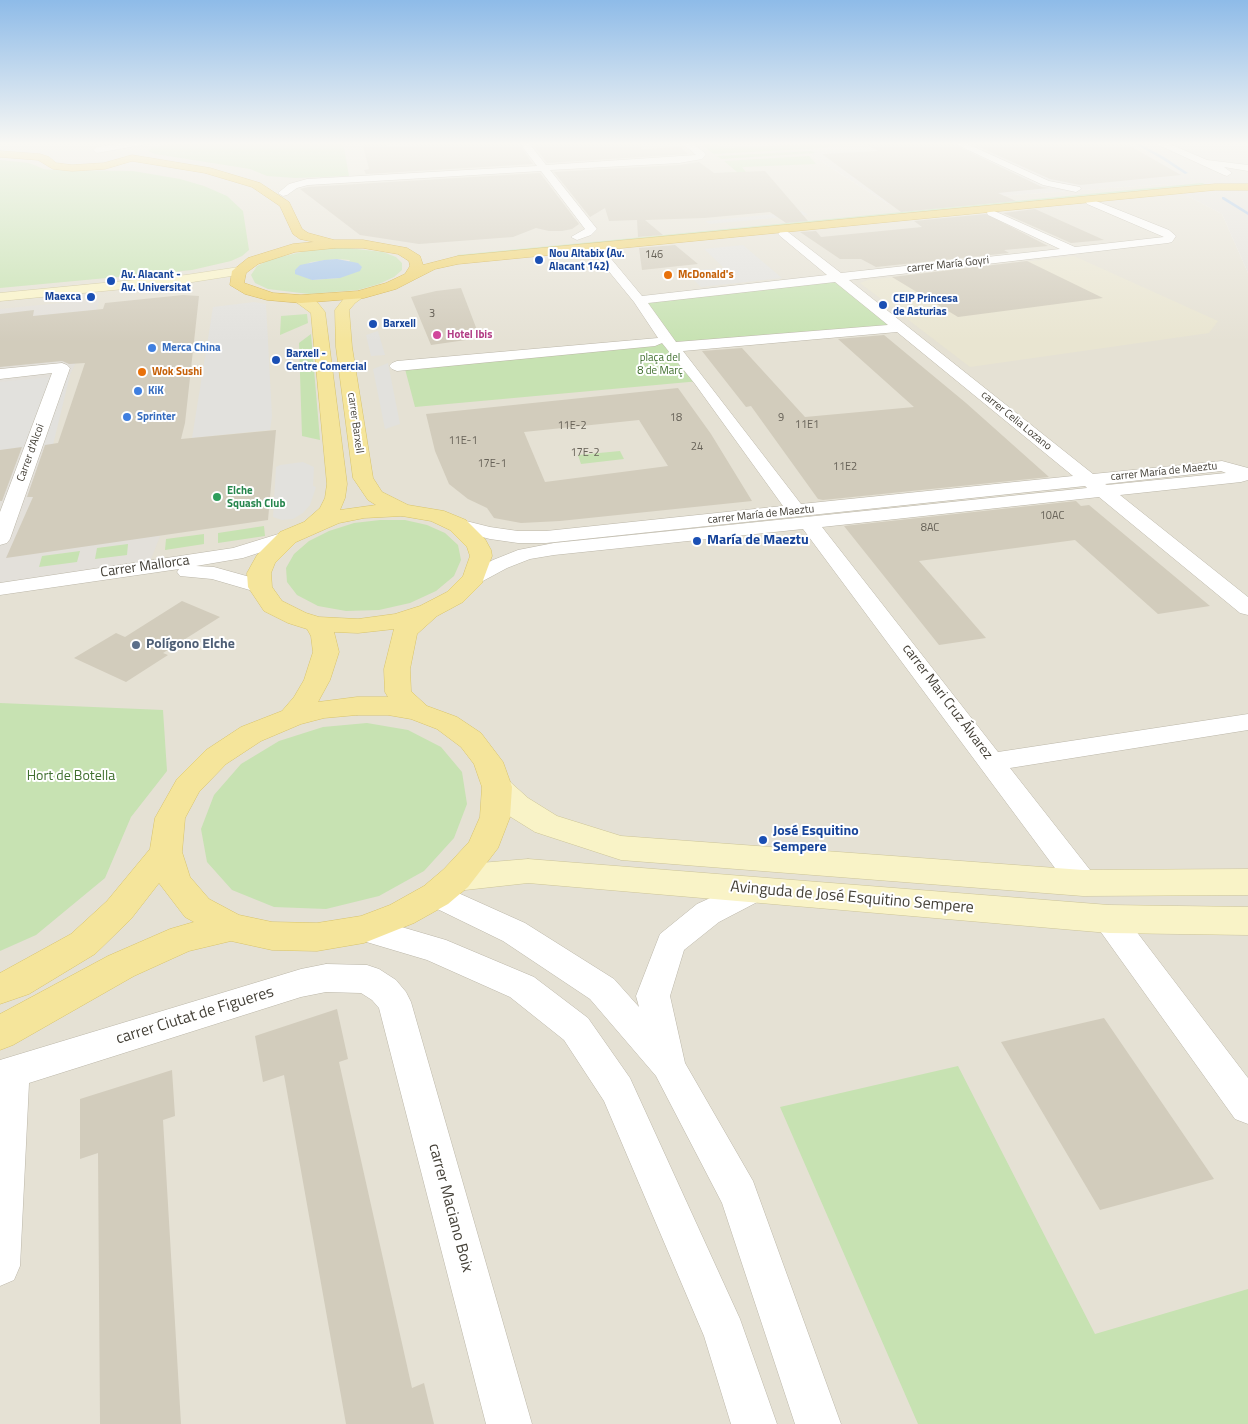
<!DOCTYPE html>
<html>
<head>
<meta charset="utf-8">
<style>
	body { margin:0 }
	canvas { display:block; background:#f1efe6 }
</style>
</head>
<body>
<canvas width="1248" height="1424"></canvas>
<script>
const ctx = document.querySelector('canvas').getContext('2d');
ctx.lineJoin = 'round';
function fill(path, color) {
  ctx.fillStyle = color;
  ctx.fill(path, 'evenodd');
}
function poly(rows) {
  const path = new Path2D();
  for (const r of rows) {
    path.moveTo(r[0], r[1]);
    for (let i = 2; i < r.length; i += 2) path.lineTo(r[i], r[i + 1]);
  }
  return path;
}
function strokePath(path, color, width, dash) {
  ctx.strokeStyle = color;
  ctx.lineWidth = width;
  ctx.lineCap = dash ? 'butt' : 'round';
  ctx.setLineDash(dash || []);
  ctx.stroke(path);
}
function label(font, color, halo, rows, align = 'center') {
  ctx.font = font + ' "Titillium Web",sans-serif';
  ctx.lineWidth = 4;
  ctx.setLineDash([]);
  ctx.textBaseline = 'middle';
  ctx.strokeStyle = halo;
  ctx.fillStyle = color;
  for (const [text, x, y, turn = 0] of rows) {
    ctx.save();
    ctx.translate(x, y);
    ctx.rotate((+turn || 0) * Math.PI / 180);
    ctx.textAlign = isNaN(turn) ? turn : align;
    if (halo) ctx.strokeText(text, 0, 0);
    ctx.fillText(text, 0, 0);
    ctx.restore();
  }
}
const residential = poly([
	[0,142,948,142,803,150,888,204,1165,184,1222,214,1248,273,1248,1424,0,1424]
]);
const industrial = poly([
	[948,142,1248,142,1248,273,1222,214,1165,184,888,204,802,149],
	[100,299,89,334,70,375,41,471,166,474,160,536,148,567,0,589,0,309]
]);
const education = poly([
	[1074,256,1218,321,1209,333,970,367,860,283,868,280]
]);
const green = poly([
	[205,142,343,142,349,176,295,178,267,176,250,169,155,154,148,151,153,147,165,145],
	[698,142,714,142,725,148,823,142,926,142,830,146,824,148,714,154],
	[811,151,816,153,721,159,717,156],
	[809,156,816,164,742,167,777,211,706,174,737,172,724,161],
	[0,160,29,163,44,169,54,170,133,171,180,179,204,186,227,196,243,211,249,250,242,256,231,261,192,270,0,288],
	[1202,183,1208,185,459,258,457,255],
	[340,247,383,252,396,257,402,263,402,270,394,277,379,284,358,290,309,294,268,289,255,283,251,275,257,266,271,259,315,249],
	[337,259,350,260,340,278,312,280,295,270,311,262],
	[837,278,899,328,674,348,700,381,415,407,405,369,670,343,639,300],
	[307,314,308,323,280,335,281,316],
	[311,334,320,440,302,436,299,343],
	[620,451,624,459,581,464,578,455],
	[380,520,405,520,427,525,445,533,458,545,461,560,454,576,436,591,410,603,379,610,346,611,318,606,297,595,287,582,286,568,294,554,309,541,329,531,354,523],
	[264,526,265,536,218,543,218,533],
	[204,534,204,544,165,550,166,539],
	[128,544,127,555,95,559,97,548],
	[80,551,77,562,39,567,42,556],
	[0,703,163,710,167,771,131,817,105,878,36,935,0,951],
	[367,723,408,730,441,747,462,772,467,804,454,838,424,871,379,896,326,909,274,907,232,890,207,862,201,829,214,795,241,764,279,741,323,727],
	[958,1066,1095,1334,1248,1289,1248,1424,918,1424,780,1107]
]);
const parking = poly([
	[714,142,823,142,824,143,725,148],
	[802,211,808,215,710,224,705,221],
	[743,245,782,278,701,287,685,271,724,268,704,249],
	[254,302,266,304,272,416,270,430,192,438,213,307],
	[378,331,385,355,371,356,366,335],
	[388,363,400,424,385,429,373,369],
	[70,375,53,445,0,450,0,382],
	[303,462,314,467,313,486,316,487,310,505,303,513,293,519,282,520,273,517,276,467,280,465]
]);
const water = poly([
	[337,259,358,263,362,267,360,271,340,278,312,280,295,274,295,270,300,265,324,260]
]);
const stream = poly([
	[1136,142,1164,157,1188,173,1185,174,1162,159,1132,142,1136,142],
	[1222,197,1224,197,1248,212,1248,215,1222,199,1222,197]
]);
const building = poly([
	[362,142,386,142,388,147,472,142,517,142,533,164,366,174,364,170,369,169],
	[531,142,641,142,641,149,680,147,688,154,547,163],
	[862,142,949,142,1042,187,1049,188,998,193,1016,201,901,212,822,154,878,151],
	[968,142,1123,142,1181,175,1080,185,1050,179],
	[699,162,714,173,765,171,808,221,786,223,770,212,704,218,645,220,663,235,638,237,637,220,609,221,605,208,590,217,554,172,679,165],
	[540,173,579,224,572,229,562,231,549,231,536,228,513,237,419,244,360,235,300,189,308,187],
	[1035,209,1104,240,1071,243,1003,213],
	[986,214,1048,246,1004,250,1009,253,876,267,861,259,840,259,800,232,816,231,821,237,922,227,914,221],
	[675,245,698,264,642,270,639,248],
	[1027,261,1103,298,958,317,892,277],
	[461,288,480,338,431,345,411,297,436,291],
	[183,295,199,296,185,423,181,439,276,430,268,520,6,558,33,497,27,497,45,445,58,443,85,363,69,364,62,361,0,367,0,314,34,310,33,316,103,309,105,303],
	[884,335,966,403,1049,477,823,500,818,499,751,406,746,407,702,351,742,348,805,417,914,407,838,339],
	[678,388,711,434,752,501,560,521,521,523,494,518,487,508,468,499,449,484,435,451,426,414],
	[639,420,668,466,545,482,524,432],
	[22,447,2,501,0,501,0,450],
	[1076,501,1081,506,1089,505,1210,606,1158,614,1075,540,919,561,986,638,939,645,844,526],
	[182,601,220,617,163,653,168,655,126,682,74,658,116,633,125,637],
	[337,1009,348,1059,339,1062,412,1388,424,1383,434,1424,346,1424,284,1075,263,1082,255,1036],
	[1104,1018,1214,1179,1100,1210,1001,1042],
	[172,1070,175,1116,163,1120,181,1424,100,1424,98,1153,80,1159,80,1099]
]);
const street = poly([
	[132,142,157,142,97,153,93,150,97,147,132,142],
	[519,142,528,142,546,165,696,155,681,142,691,142,706,154,702,159,679,163,550,170,597,229,591,235,577,240,571,237,585,229,541,171,308,185,297,188,287,195,283,196,278,193,289,184,307,179,537,166,519,142],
	[951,142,963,142,1049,181,1080,187,1081,189,1076,192,1043,185,951,142],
	[1152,142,1165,142,1207,160,1248,165,1248,171,1224,167,1232,173,1227,176,1224,175,1152,142],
	[1091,199,1169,230,1176,236,1172,242,1168,243,849,280,1093,474,1222,461,1248,468,1248,480,1241,482,1120,495,1248,597,1248,615,1240,613,1099,497,822,527,998,752,1248,714,1248,730,1010,768,1094,875,1098,883,1094,891,1083,894,1072,891,803,529,554,555,530,559,507,568,481,582,474,584,467,582,463,578,467,574,493,560,518,550,554,543,1087,488,1085,486,546,543,518,543,490,539,451,529,448,525,451,521,458,519,490,527,518,531,546,531,783,506,695,384,662,343,655,346,397,371,392,369,389,366,392,363,397,361,658,338,634,302,593,252,599,248,603,249,642,296,827,275,780,236,778,234,780,232,784,231,788,232,841,273,1060,249,988,215,987,213,988,211,992,210,1075,247,1164,237,1087,204,1086,202,1091,199],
	[835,282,888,325,676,342,648,303,835,282],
	[897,332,1073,476,801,504,683,351,897,332],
	[1221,471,1226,473,1107,485,1105,484,1221,471],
	[62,363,67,365,70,368,10,539,7,543,0,545,0,512,52,373,0,379,0,369,62,363],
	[288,531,295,533,298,537,295,541,243,558,196,566,214,567,268,582,271,587,268,592,260,593,212,579,180,576,177,572,179,569,0,595,0,583,233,548,288,531],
	[754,878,765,882,769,890,765,898,719,922,684,950,670,996,685,1063,753,1181,841,1424,795,1424,722,1203,656,1076,590,999,503,941,425,903,421,895,425,887,436,883,525,923,614,979,639,1007,636,996,660,934,697,904,754,878],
	[1109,907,1120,910,1248,1078,1248,1124,1235,1119,1098,928,1094,919,1098,910,1109,907],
	[364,916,446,940,534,977,588,1018,630,1078,740,1319,777,1424,731,1424,704,1336,604,1101,564,1040,510,997,427,960,353,938,348,929,353,920,364,916],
	[326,964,367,965,379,969,396,980,406,992,411,1002,532,1424,486,1424,379,1008,372,1000,361,993,326,992,301,997,29,1083,20,1266,14,1280,0,1286,0,1060,301,969,326,964]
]);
const secondary = poly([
	[239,267,246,271,244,274,186,283,0,301,0,293,186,275,239,267],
	[497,777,508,780,528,798,557,816,621,836,1083,870,1248,869,1248,895,1083,896,621,860,535,832,506,814,486,794,482,787,486,780,497,777],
	[528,859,1109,905,1248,907,1248,935,1109,933,528,883,456,891,444,887,440,878,444,869,456,865,528,859]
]);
const primary = poly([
	[359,291,364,292,366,295,355,303,349,310,352,347,373,478,382,492,408,505,444,511,466,520,485,539,491,550,492,556,482,583,463,602,437,616,417,634,410,669,411,691,416,696,427,706,457,717,481,733,503,762,512,787,510,817,498,848,468,887,448,904,414,923,364,943,317,951,272,950,231,941,189,951,134,976,13,1045,0,1050,0,1014,108,956,170,929,194,922,185,917,159,883,131,919,95,954,29,994,0,1004,0,973,71,934,107,901,150,849,155,818,177,779,206,750,241,727,282,711,294,697,304,680,313,652,311,636,307,629,288,623,264,611,248,587,247,573,257,555,280,532,304,522,320,508,325,498,327,484,311,313,296,302,294,299,296,296,306,296,317,302,325,312,347,484,345,498,340,510,376,505,368,500,353,478,336,347,335,310,345,297,359,291],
	[402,516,431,521,450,530,467,547,470,556,463,576,447,592,420,606,395,614,358,619,319,617,306,613,282,601,272,587,271,573,275,563,296,542,339,523,364,518,402,516],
	[394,629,384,669,385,692,388,697,357,697,318,702,330,680,339,652,334,632,358,633,394,629],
	[357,715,388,715,411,719,437,729,461,747,474,764,482,787,480,817,469,842,444,869,424,886,390,905,361,916,317,923,272,922,239,915,209,899,190,877,182,852,185,818,199,792,226,764,261,741,301,724,324,718,357,715]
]);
const highway = poly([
	[0,151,40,154,49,157,56,163,72,165,104,163,132,155,210,168,260,183,289,202,302,229,308,233,334,240,363,240,407,248,420,256,423,265,458,256,1215,184,1248,184,1248,190,1215,190,458,264,435,269,396,289,364,298,301,303,267,300,245,294,230,285,232,271,248,258,293,244,314,242,300,239,293,234,280,206,252,187,205,173,132,161,105,169,72,171,53,169,38,160,0,157,0,151],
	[335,248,363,248,398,254,409,261,410,266,405,274,386,283,358,291,301,295,273,293,244,283,246,273,258,264,295,252,335,248]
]);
const markers = [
	[539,260,5,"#1a4fb4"],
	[668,275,5,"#e8710a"],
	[111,281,5,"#1a4fb4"],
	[91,297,5,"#1a4fb4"],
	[883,305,5,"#1a4fb4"],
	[373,324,5,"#1a4fb4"],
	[437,335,5,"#d1479c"],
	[152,348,5,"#3f7fe0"],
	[276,360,5,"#1a4fb4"],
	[142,372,5,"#e8710a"],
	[138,391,5,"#3f7fe0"],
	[127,417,5,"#3f7fe0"],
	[217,497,5,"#2e9e5b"],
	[697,541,5,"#1a4fb4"],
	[136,645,5,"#5c6f8a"],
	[763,840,5,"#1a4fb4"]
];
const farTransitnames = [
	["Nou Altabix (Av.",549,254],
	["Alacant 142)",549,267],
	["Av. Alacant -",121,275],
	["Av. Universitat",121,288],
	["Maexca",81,297,"right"],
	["CEIP Princesa",893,299],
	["de Asturias",893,312],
	["Barxell",383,324],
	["Barxell -",286,354],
	["Centre Comercial",286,367]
];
const numberNames = [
	["146",654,255],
	["3",432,314],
	["18",676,418],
	["9",781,418],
	["11E1",807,425],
	["11E-2",572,426],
	["11E-1",463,441],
	["24",697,447],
	["17E-2",585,453],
	["17E-1",492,464],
	["11E2",845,467],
	["10AC",1052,516],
	["8AC",930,528]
];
const farStreetnames = [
	["carrer María Goyri",948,265,-6],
	["carrer Celia Lozano",1016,421,39],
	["carrer Barxell",355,423,82],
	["Carrer d'Alcoi",31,453,-70],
	["carrer María de Maeztu",1164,472,-6],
	["carrer María de Maeztu",761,515,-6]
];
const farFoodnames = [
	["McDonald's",678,275],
	["Wok Sushi",152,372]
];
const farHotelnames = [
	["Hotel Ibis",447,335]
];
const farShopnames = [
	["Merca China",162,348],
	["KiK",148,391],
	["Sprinter",137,417]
];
const farParknames = [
	["plaça del",660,358],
	["8 de Març",660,371]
];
const farLeisurenames = [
	["Elche",227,491],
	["Squash Club",227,504]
];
const transitNames = [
	["María de Maeztu",707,541],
	["José Esquitino",773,832],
	["Sempere",773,848]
];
const streetNames = [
	["Carrer Mallorca",145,567,-8],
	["carrer Mari Cruz Álvarez",947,702,53]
];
const serviceNames = [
	["Polígono Elche",146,645]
];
const parkNames = [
	["Hort de Botella",71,777]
];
const nearStreetnames = [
	["Avinguda de José Esquitino Sempere",852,898,5],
	["carrer Ciutat de Figueres",195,1016,-17],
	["carrer Maciano Boix",450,1208,75]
];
fill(residential, '#e5e1d4');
fill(industrial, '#e3e0da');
fill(education, '#e9e5d1');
fill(green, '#c7e2b2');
fill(parking, '#e2e1dd');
fill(water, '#a7c6e9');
fill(stream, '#a7c6e9');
fill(building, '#d2ccbc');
strokePath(street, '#bcb7a9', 1);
strokePath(secondary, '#cdc599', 1);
strokePath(primary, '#d8c46d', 1);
strokePath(highway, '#ceab42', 1);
fill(street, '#fff');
fill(secondary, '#f9f3c7');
fill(primary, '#f5e59b');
fill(highway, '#f0d471');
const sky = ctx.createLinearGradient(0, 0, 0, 342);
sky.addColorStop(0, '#8ebbe8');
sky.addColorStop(0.42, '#f9f8f4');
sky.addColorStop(1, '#f9f8f400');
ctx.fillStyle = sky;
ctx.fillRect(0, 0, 1248, 342);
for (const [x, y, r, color] of markers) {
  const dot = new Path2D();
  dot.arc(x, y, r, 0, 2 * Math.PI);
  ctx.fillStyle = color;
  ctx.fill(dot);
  strokePath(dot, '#fff', 2);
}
label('bold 11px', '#164399', '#fff', farTransitnames, 'left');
label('11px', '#676258', null, numberNames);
label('11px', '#433f36', '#fff', farStreetnames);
label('bold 11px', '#c56008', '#fff', farFoodnames, 'left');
label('bold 11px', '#b23c85', '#fff', farHotelnames, 'left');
label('bold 11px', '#366cbe', '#fff', farShopnames, 'left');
label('11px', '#406f2f', '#fff', farParknames);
label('bold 11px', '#27864d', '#fff', farLeisurenames, 'left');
label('bold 14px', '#164399', '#fff', transitNames, 'left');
label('14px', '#433f36', '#fff', streetNames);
label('bold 14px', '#4e5e75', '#fff', serviceNames, 'left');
label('14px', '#406f2f', '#fff', parkNames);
label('16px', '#433f36', '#fff', nearStreetnames);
</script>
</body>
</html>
